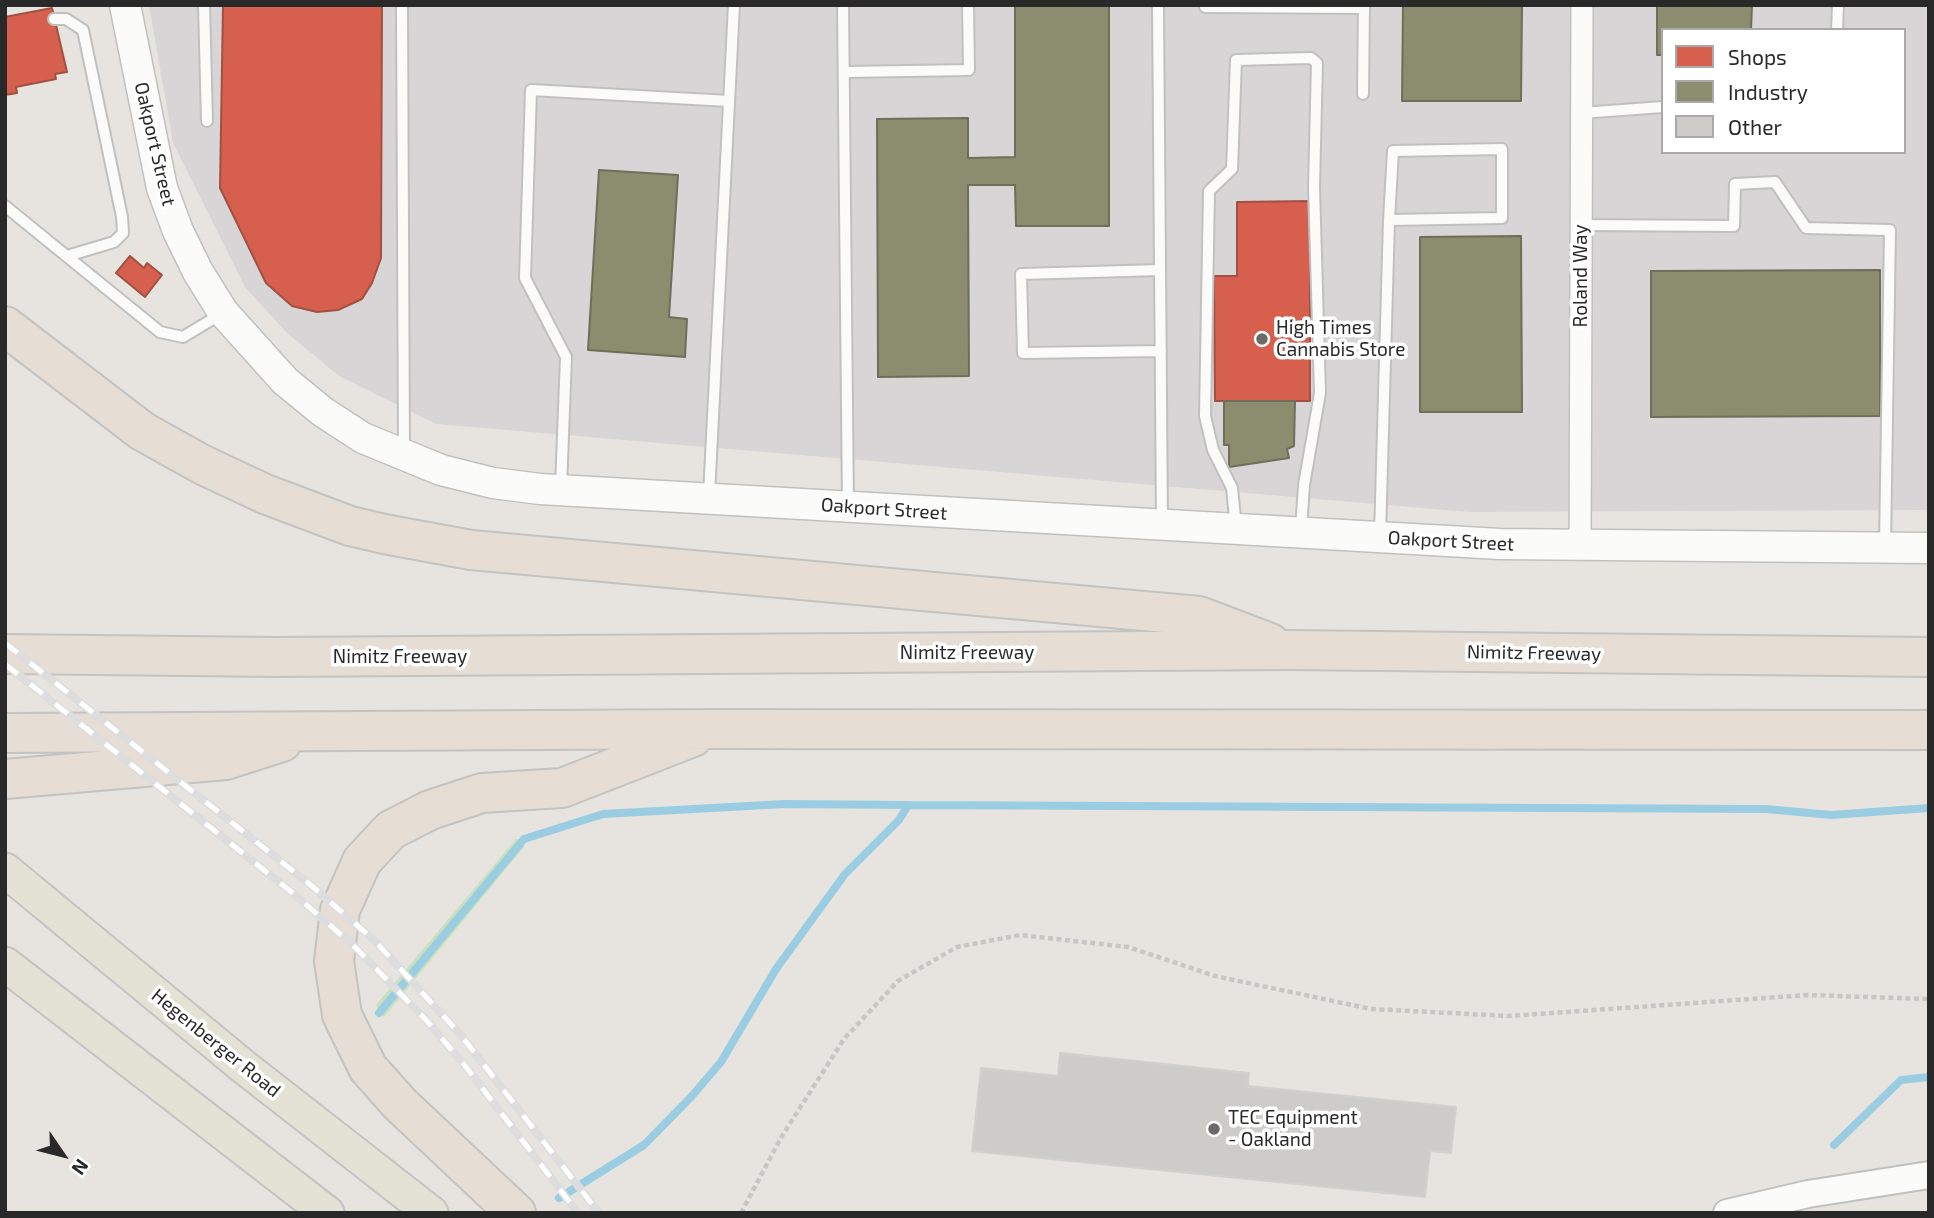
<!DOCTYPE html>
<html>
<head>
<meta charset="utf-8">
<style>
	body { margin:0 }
	#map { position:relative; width:1934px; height:1218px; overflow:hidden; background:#e7e4e0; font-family:"Exo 2",sans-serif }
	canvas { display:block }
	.frame { position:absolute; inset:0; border:7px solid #292929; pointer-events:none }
	.legend { position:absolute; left:1661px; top:28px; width:245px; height:126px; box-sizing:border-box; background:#fff; border:2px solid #a9a9a9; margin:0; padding:9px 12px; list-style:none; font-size:21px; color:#292929 }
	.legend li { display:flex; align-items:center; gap:14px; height:35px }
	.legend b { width:35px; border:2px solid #a9a9a9 }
	.north { position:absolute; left:28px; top:1120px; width:70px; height:70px; -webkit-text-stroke:5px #fff; paint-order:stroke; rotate:125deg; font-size:19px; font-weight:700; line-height:28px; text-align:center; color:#292929 }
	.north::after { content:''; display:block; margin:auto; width:24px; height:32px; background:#292929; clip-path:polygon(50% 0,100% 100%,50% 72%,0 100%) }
</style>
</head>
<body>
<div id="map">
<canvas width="1934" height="1218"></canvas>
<div class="frame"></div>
<ul class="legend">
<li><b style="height:19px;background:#d6604d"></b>Shops</li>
<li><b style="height:19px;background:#8c8c6e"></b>Industry</li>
<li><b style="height:19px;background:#ceccc9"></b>Other</li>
</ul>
<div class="north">N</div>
</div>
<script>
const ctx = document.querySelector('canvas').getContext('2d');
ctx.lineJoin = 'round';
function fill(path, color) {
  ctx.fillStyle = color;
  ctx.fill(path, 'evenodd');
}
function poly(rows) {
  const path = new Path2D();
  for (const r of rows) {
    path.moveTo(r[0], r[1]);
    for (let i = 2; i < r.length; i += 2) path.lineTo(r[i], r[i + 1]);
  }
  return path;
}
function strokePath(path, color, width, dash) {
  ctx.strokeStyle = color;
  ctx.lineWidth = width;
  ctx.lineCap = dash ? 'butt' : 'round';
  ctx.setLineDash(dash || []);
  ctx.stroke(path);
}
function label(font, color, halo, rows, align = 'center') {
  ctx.font = font + ' "Exo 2",sans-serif';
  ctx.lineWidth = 7;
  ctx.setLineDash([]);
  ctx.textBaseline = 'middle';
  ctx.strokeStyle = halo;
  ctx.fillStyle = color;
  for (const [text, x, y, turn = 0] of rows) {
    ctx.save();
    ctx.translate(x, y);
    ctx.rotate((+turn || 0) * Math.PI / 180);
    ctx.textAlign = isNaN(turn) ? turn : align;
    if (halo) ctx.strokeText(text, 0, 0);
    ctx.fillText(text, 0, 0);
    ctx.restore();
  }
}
const industrial = poly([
	[149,5,1929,5,1929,510,1469,512,436,424,339,376,287,333,245,287,173,143],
	[1663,30,1904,30,1904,152,1663,152]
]);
const green = poly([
	[516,839,524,839,524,847,384,1017,379,1013,376,1005]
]);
const shops = poly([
	[223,5,382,5,381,258,372,283,362,299,338,310,317,312,292,306,266,283,220,188,223,5],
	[52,8,67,72,55,74,56,79,16,87,17,93,5,95,5,17,52,8],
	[1310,201,1310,401,1215,401,1214,276,1237,276,1237,202,1310,201],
	[130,256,144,268,147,263,162,275,145,297,116,273,130,256]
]);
const industry = poly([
	[1015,5,1109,5,1109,226,1016,226,1015,185,968,185,969,376,878,377,877,119,968,118,968,158,1015,157,1015,5],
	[1403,5,1522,5,1521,101,1402,101,1403,5],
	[1657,5,1752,5,1751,30,1663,30,1663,55,1657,55,1657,5],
	[599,170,678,175,669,317,687,319,685,357,588,350,599,170],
	[1521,236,1522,412,1420,412,1420,237,1521,236],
	[1880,270,1880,416,1651,417,1651,271,1880,270],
	[1224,401,1295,401,1294,446,1287,449,1289,458,1229,467,1229,445,1224,445,1224,401]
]);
const stream = poly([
	[379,1013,524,839,603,814,785,804,908,805],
	[1834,1145,1901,1080,1929,1077],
	[559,1198,644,1145,691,1097,721,1062,776,969,845,874,899,820,908,805,1766,809,1831,815,1929,808]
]);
const building = poly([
	[1060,1053,1249,1073,1248,1086,1456,1107,1451,1153,1430,1151,1425,1197,972,1151,981,1068,1058,1076,1060,1053]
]);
const path = poly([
	[741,1213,782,1136,844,1039,898,981,957,947,1020,935,1128,947,1215,976,1371,1009,1509,1016,1808,995,1929,999]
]);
const service = poly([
	[204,5,207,121],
	[402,5,404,450],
	[843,5,848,506],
	[1158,5,1162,524],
	[1205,7,1364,8],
	[54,19,66,19,83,30,122,217,123,233,114,242,67,256],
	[1837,30,1838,5],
	[846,72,969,70,968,5],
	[1363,94,1364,5],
	[1581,113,1663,107],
	[5,206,160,332,183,337,221,314],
	[1581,225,1734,226,1735,184,1775,182,1806,228,1890,230,1885,545],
	[1160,270,1021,274,1023,353,1161,351],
	[561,487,566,357,525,278,531,90,729,101],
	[709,495,734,5],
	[1236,528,1232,488,1213,450,1205,416,1209,191,1232,169,1236,60,1311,58,1317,63,1314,187,1320,393,1304,485,1301,530],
	[1380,535,1389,220,1393,151,1502,149,1502,218,1389,220]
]);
const minor = poly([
	[1580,547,1582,5]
]);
const tertiary = poly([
	[1727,1213,1808,1194,1929,1175]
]);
const secondary = poly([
	[125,5,162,188,178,231,198,272,223,312,285,381,323,412,363,438,441,470,493,483,540,489,1500,544,1929,548]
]);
const primary = poly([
	[5,870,244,1067,431,1213],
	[5,964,327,1213]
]);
const motorway = poly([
	[5,326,142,431,203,465,265,494,350,526,384,534,471,550,1199,616,1270,643],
	[5,654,275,657,1289,650,1929,657],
	[5,733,715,729,1929,730],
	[5,779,226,760,282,742],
	[516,1213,400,1104,368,1068,342,1015,334,961,340,910,362,861,391,830,430,810,482,793,562,788,693,737]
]);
const rail = poly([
	[5,643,312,886,374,940,460,1034,599,1213],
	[5,664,289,890,353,945,428,1022,466,1067,578,1213]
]);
const markers = [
	[1262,339,7,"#6c6a69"],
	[1214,1129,7,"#6c6a69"]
];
const streetNames = [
	["Oakport Street",155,144,77],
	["Roland Way",1581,276,-90],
	["Oakport Street",884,509,4],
	["Oakport Street",1451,541,3],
	["Nimitz Freeway",967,653],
	["Nimitz Freeway",1534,653,1],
	["Nimitz Freeway",400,657],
	["Hegenberger Road",216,1043,39]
];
const poiNames = [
	["High Times",1276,328],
	["Cannabis Store",1276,350],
	["TEC Equipment",1228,1118],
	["- Oakland",1228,1140]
];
fill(industrial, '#d8d5d7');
fill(green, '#c9e0bc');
fill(shops, '#d6604d');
strokePath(shops, '#a25042', 2);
fill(industry, '#8c8c6e');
strokePath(industry, '#6e6e59', 2);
strokePath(stream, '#9acde1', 8);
fill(building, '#ceccc9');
strokePath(building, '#d2d0cc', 2);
strokePath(service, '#c1c0c0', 14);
strokePath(minor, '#c1c0c0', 24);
strokePath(tertiary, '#c1c0c0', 30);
strokePath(secondary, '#c1c0c0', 33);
strokePath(primary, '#c3c3c1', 37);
strokePath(motorway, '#c3c3c1', 42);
strokePath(path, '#c6c6c5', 4.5, [5, 3.5]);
strokePath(service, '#fbfbfa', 10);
strokePath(minor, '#fbfbfa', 21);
strokePath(tertiary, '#fbfbfa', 26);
strokePath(secondary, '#fbfbfa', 30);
strokePath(primary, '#e4e1d5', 33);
strokePath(motorway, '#e6ddd5', 38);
strokePath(rail, '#ddddde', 8);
strokePath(rail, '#fff', 5, [16]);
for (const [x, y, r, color] of markers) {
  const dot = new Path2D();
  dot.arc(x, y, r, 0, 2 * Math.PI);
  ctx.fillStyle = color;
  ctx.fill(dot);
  strokePath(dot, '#fff', 2.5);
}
label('19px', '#292929', '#fff', streetNames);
label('19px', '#292929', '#fff', poiNames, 'left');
</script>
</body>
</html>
